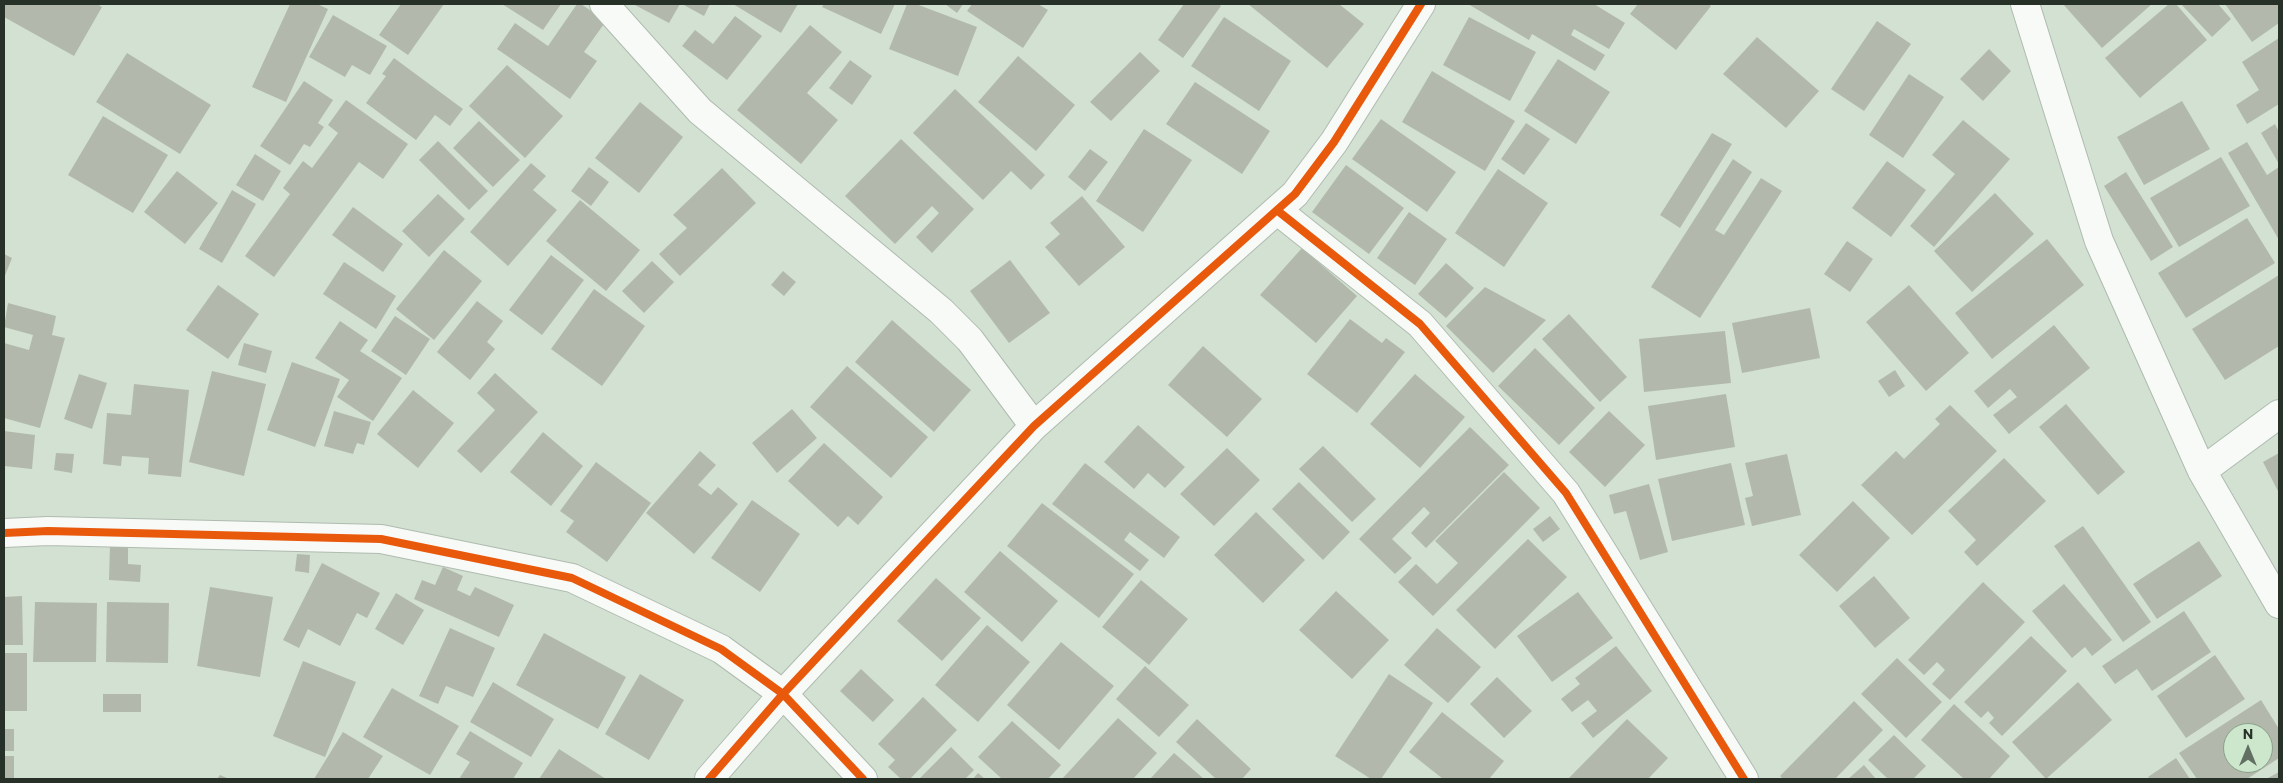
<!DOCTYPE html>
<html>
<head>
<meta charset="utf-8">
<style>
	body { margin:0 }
	#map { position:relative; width:2283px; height:783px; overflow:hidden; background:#d2e1d2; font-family:Commissioner,sans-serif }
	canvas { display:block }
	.frame { position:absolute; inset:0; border:5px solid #273127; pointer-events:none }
	.north { position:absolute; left:2223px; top:723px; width:50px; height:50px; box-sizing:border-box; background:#cce7cc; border:1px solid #8a9e8a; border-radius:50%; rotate:0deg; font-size:14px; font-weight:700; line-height:20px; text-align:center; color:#273127 }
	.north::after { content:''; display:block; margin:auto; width:18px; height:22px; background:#636f63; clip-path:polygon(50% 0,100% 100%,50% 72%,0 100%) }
</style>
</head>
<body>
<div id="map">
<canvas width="2283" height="783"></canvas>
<div class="frame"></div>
<div class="north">N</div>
</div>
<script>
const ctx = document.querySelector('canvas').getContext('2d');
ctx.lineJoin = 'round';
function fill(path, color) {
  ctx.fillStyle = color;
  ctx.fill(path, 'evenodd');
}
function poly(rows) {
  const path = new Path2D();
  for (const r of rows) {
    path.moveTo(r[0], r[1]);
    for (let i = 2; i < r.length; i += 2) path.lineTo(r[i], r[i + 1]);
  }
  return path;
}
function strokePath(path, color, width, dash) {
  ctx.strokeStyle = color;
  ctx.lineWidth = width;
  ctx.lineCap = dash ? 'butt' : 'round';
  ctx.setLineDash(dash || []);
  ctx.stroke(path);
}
const building = poly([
	[4,4,97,4,102,7,74,56,4,17],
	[290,4,317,4,328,9,286,102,252,87],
	[401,4,444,4,408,55,379,35],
	[502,4,561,4,543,30],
	[577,4,581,4,606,21,584,52,597,61,570,99,497,49,515,23,548,46],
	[633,4,680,4,669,23],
	[682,4,710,4,704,16],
	[733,4,798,4,781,33],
	[824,4,895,4,881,34,822,7],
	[907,4,916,4,977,27,958,76,889,49],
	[945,4,963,4,957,13],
	[972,4,1038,4,1048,10,1023,48,967,11],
	[1184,4,1218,4,1221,6,1183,58,1158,40],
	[1248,4,1339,4,1364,24,1327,68],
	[1468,4,1594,4,1625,23,1609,49,1574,29,1571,35,1605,55,1595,71,1532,34,1529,40],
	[1638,4,1708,4,1711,6,1676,50,1630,14],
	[2063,4,2152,4,2102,48],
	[2169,4,2176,4,2207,40,2140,98,2105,58],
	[2181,4,2218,4,2231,19,2212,37],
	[2225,4,2277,4,2279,6,2279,23,2252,42],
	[333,15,387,46,370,75,352,65,345,77,309,57],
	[735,16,762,36,727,80,682,46,695,30,713,44],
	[1224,17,1291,61,1259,111,1191,66],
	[1469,17,1536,52,1510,101,1443,65],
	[1877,21,1911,44,1864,111,1831,89],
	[810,25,842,52,807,93,838,120,801,164,737,110],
	[1757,37,1819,91,1786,128,1723,74],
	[2279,38,2279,104,2247,124,2236,105,2259,90,2242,62],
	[1989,49,2011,71,1983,101,1960,79],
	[1140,52,1160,71,1111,121,1090,102],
	[127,53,211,105,180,154,96,102],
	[1018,56,1075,105,1036,151,978,102],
	[394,58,463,109,450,126,435,115,416,140,366,103,386,76,382,74],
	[1558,59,1610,92,1576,144,1524,111],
	[850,60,872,76,852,105,829,88],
	[507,65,563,116,525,158,469,106],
	[1432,71,1515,121,1485,171,1402,122],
	[1909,74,1944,97,1903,158,1869,135],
	[304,81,333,100,318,123,324,127,310,147,304,144,290,165,260,146],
	[1195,82,1270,131,1242,174,1166,124],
	[955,89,1045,175,1031,190,1011,171,983,200,913,133],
	[346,100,408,144,383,179,359,162,274,277,245,256,290,194,283,188,303,161,312,168,338,133,328,125],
	[2182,101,2210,149,2144,185,2117,137],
	[640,102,683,137,639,193,595,158],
	[103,116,168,155,133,213,68,175],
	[1381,119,1456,172,1427,212,1352,159],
	[1963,120,2010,159,1934,247,1910,226,1955,174,1932,155],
	[479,121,520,160,493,187,453,148],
	[1526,123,1550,139,1524,175,1501,159],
	[2275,124,2279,132,2279,164,2261,133],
	[1144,129,1192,160,1143,232,1096,201],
	[1712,133,1732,144,1680,228,1660,215],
	[901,139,974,209,932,253,916,237,939,213,932,206,895,244,845,196],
	[438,141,488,191,469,210,419,160],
	[2247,142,2267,175,2279,167,2279,240,2228,153],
	[1090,149,1108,162,1085,191,1068,177],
	[255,154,281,171,263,201,236,185],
	[2221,157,2250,206,2179,247,2150,198],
	[1733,159,1752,172,1715,230,1724,235,1761,178,1782,191,1700,318,1651,287],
	[1887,161,1926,190,1891,237,1852,208],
	[531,163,546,176,533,190,557,210,508,266,470,232],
	[1346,165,1404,208,1369,254,1312,212],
	[589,167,609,182,591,206,571,191],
	[722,168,756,203,680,276,659,254,687,228,673,215],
	[1498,169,1548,203,1504,267,1455,233],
	[177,171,218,203,185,244,144,212],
	[2126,172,2173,247,2151,261,2104,186],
	[232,190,256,204,222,263,199,249],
	[1995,193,2034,234,1972,292,1934,251],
	[438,194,465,219,429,257,402,231],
	[1082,196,1125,247,1079,286,1045,247,1060,234,1050,223],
	[580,200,640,250,606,291,546,241],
	[353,207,403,244,383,272,332,235],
	[1409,212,1447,239,1415,285,1377,258],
	[2247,218,2275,263,2186,318,2158,273],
	[2047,239,2084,285,1992,359,1955,313],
	[1847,241,1873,259,1850,292,1824,274],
	[1302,248,1357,296,1316,343,1260,295],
	[444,250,482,281,434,340,396,309],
	[4,254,12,258,4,278],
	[551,255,584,280,542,335,509,310],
	[1010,260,1050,313,1009,343,970,291],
	[652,261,674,282,644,313,622,291],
	[344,262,396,296,376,329,323,294],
	[1446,263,1474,288,1446,318,1418,294],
	[783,271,796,282,784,296,771,285],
	[2279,275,2279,346,2225,380,2192,329],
	[218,285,259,314,228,359,186,330],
	[1909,285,1969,353,1926,391,1866,322],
	[1485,287,1546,320,1493,373,1446,326],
	[594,289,645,326,602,386,551,349],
	[477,301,503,321,487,342,495,349,470,380,437,352],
	[8,303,56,316,52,335,65,338,40,428,4,418,4,343,29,350,33,335,4,327],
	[1810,308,1820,358,1742,373,1732,323],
	[1569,314,1627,377,1600,402,1542,339],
	[395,316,430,339,406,375,371,351],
	[1350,319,1382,343,1386,338,1405,352,1357,413,1307,374],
	[892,320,971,390,934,432,855,362],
	[340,321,368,340,360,351,402,378,373,421,337,397,349,380,315,358],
	[2054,325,2090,368,2009,434,1993,415,2017,397,2010,389,1988,408,1974,391],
	[1725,331,1731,383,1644,392,1639,339],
	[244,343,272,351,266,373,238,365],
	[1203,346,1262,399,1227,437,1168,385],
	[1535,348,1595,408,1559,445,1498,386],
	[292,362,340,379,315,447,267,430],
	[847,366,928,437,891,478,810,407],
	[1895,370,1905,386,1889,397,1878,381],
	[212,371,266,384,244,476,189,462],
	[495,373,538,412,481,473,457,451,495,410,477,393],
	[79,374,107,383,92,429,64,419],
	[1415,374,1465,417,1420,468,1370,424],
	[134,384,189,390,181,477,148,474,149,458,122,456,121,466,103,464,107,413,131,415],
	[413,390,454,423,418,468,377,434],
	[1726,394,1735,447,1656,460,1648,406],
	[2066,404,2125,472,2098,495,2039,427],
	[1950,405,1997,451,1912,535,1861,485,1896,451,1904,459,1940,424,1935,419],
	[792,409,817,438,777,473,752,443],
	[334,411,371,422,364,445,357,443,353,454,324,446],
	[1609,411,1645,445,1605,487,1569,452],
	[1138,425,1185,467,1165,488,1148,473,1134,489,1104,462],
	[1470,427,1509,465,1426,548,1411,533,1430,513,1424,507,1392,539,1412,558,1395,574,1359,539],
	[4,431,35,435,32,469,4,466],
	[543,432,583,466,551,506,510,472],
	[824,443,883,497,858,525,848,516,838,527,788,481],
	[1323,446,1376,499,1352,522,1299,469],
	[1227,448,1260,480,1214,526,1180,494],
	[700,451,716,465,698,485,711,495,718,487,738,504,694,554,646,513],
	[56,453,74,454,72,473,54,470],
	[2279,453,2279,493,2263,462],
	[1787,454,1801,515,1752,526,1745,498,1753,496,1745,463],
	[2004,458,2046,501,1977,566,1964,552,1976,540,1948,511],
	[596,462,651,503,607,562,566,532,574,521,560,511],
	[1085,463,1180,537,1164,558,1130,532,1124,540,1149,560,1140,571,1052,504],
	[1731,463,1745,525,1672,541,1658,479],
	[1504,472,1540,508,1433,616,1398,582,1416,564,1437,584,1458,563,1435,541],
	[1299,482,1350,532,1323,560,1272,509],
	[1649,484,1668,552,1640,560,1626,511,1614,514,1609,495],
	[752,500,800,534,760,592,711,558],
	[1853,501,1890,538,1837,592,1799,555],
	[1042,503,1134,574,1099,618,1007,546],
	[1256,512,1305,560,1263,603,1214,555],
	[1550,516,1560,529,1543,542,1533,529],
	[2083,526,2151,622,2123,642,2054,546],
	[1528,539,1567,577,1495,649,1456,610],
	[2199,541,2222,576,2157,619,2133,584],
	[110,545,128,546,128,564,141,565,140,582,109,580],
	[1000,551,1058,601,1022,642,964,592],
	[297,554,310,555,309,573,295,571],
	[322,563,380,593,367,618,357,613,340,646,308,629,299,648,283,640],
	[443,567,463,576,457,590,470,596,475,587,514,605,499,637,414,599,422,580,435,585],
	[1874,576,1910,618,1875,648,1839,606],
	[936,578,981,618,942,661,897,621],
	[1141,580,1188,619,1149,665,1102,627],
	[1983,582,2025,622,1950,700,1932,684,1945,670,1937,662,1924,675,1908,660],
	[2064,584,2112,640,2092,656,2085,647,2072,658,2032,611],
	[210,587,273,597,260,677,197,666],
	[1336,591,1389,640,1352,679,1299,630],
	[1578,592,1613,638,1552,682,1517,636],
	[396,593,424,610,403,645,375,629],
	[22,596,23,645,4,645,4,597],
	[35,602,97,603,96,662,33,662],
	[107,602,169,603,168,663,106,662],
	[2184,611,2211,652,2152,691,2137,669,2115,684,2102,666],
	[987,625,1030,662,978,722,935,685],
	[450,628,495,648,473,697,446,686,438,704,419,696],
	[1437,628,1481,667,1448,703,1404,665],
	[544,633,626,677,598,729,516,685],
	[2031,636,2067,671,2002,736,1989,723,1994,718,1988,711,1981,718,1964,702],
	[1061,642,1114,686,1059,750,1007,705],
	[1616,646,1652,691,1593,738,1581,723,1597,711,1588,700,1572,712,1561,699,1580,684,1575,678],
	[4,653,27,653,27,711,4,711],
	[2215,655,2245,699,2186,738,2157,696],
	[1897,658,1942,702,1906,738,1861,694],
	[303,661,356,682,325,757,273,736],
	[1145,666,1189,705,1159,737,1116,699],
	[861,669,894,700,873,722,840,691],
	[640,674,684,700,649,760,605,734],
	[1389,674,1433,703,1381,779,1371,779,1335,756],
	[1497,677,1532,711,1504,738,1470,704],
	[493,682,554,719,531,757,470,722],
	[2078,682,2112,720,2046,779,2012,742],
	[392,688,459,726,430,775,363,737],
	[103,694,141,694,141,712,103,712],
	[923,697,957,730,910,779,901,779,888,767,895,760,878,744],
	[2261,700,2279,729,2279,758,2247,779,2197,779,2179,753],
	[2233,733,2263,733,2263,763,2233,763],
	[1854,701,1883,730,1835,779,1783,779,1780,776],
	[1954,704,2010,756,1989,779,1964,779,1921,740],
	[1442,712,1504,761,1489,779,1443,779,1409,752],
	[1118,718,1157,753,1133,779,1062,779],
	[1197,719,1251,769,1242,779,1216,779,1176,742],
	[1627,719,1668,758,1648,779,1568,779],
	[1012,721,1061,765,1048,779,1002,779,978,757],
	[4,729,14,729,14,751,4,751],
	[470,731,523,763,513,779,459,779,470,762,456,754],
	[343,732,383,756,368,779,314,779],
	[1894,735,1926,766,1913,779,1888,779,1868,760],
	[951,747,974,770,965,779,919,779],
	[559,749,606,779,539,779],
	[1174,753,1204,779,1150,779],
	[4,756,14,756,14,779,4,779],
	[2176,758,2190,779,2150,779,2148,777],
	[1864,765,1876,779,1848,779],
	[2279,772,2279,779,2266,779],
	[978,773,985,779,973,779],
	[220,775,229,779,217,779]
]);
const minor = poly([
	[604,4,700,111,941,311,970,340,1034,426],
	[2025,4,2099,241,2202,471,2279,604],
	[1278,211,1420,324,1566,493,1744,779],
	[2202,471,2279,414],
	[4,533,48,531,381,539,572,578,721,649,783,694,863,779],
	[709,779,783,694,1034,426,1295,194,1334,142,1421,4]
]);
const cycleway = poly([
	[1278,211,1420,324,1566,493,1744,779],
	[4,533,48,531,381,539,572,578,721,649,783,694,863,779],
	[709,779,783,694,1034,426,1295,194,1334,142,1421,4]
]);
fill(building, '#b2b9ac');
strokePath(minor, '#afbbaf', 30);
strokePath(minor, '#f8faf8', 28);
strokePath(cycleway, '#e8590c', 8);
</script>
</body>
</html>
